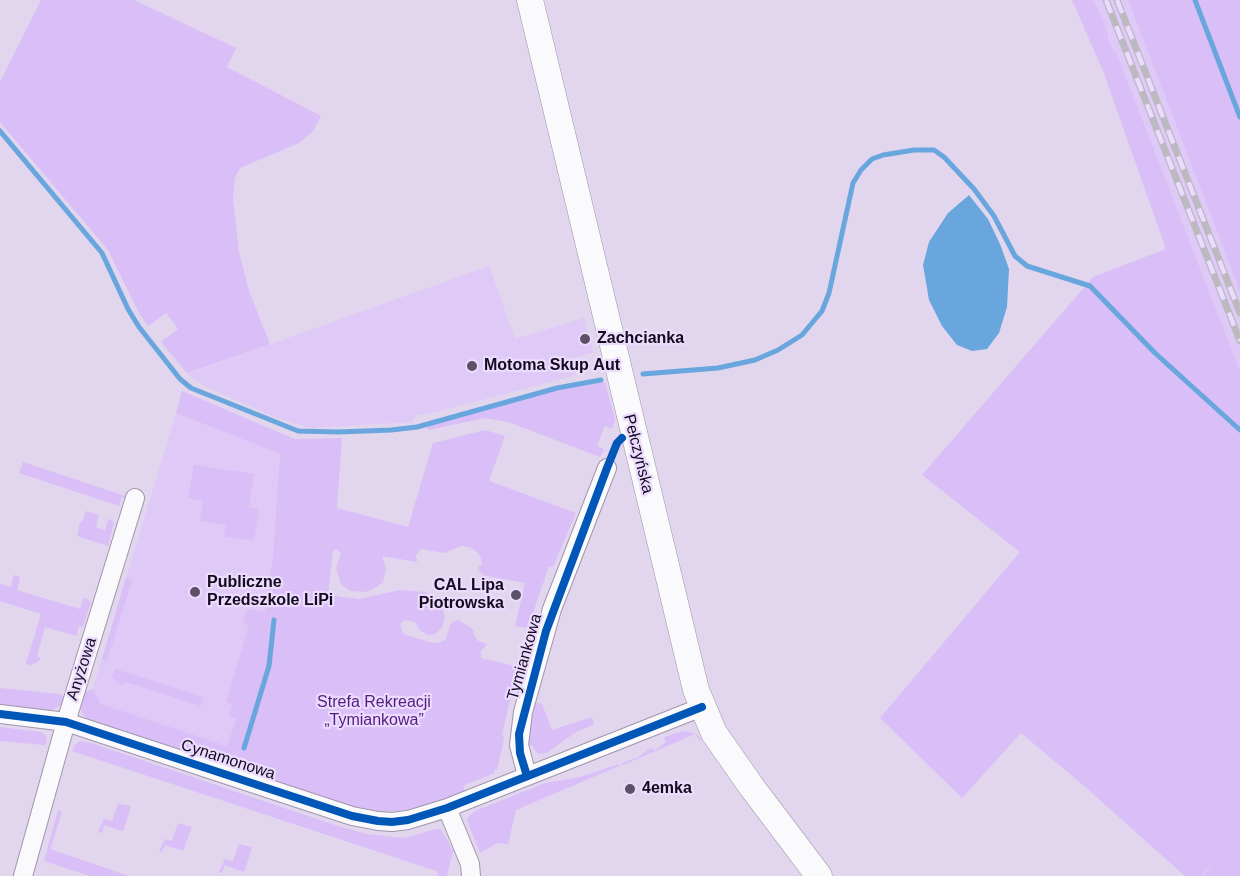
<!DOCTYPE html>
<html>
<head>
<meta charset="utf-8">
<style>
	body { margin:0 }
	canvas { display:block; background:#e1d6ee }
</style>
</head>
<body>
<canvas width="1240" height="876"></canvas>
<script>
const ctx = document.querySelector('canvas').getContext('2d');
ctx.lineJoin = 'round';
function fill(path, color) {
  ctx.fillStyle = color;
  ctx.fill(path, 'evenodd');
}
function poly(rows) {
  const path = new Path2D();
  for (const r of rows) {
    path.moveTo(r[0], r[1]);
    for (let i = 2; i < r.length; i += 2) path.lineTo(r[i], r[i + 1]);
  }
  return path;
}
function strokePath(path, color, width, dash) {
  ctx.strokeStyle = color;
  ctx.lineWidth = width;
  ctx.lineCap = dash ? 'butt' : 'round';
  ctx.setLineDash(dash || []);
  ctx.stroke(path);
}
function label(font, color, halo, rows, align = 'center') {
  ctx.font = font + ' Helvetica,sans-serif';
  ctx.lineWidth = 4.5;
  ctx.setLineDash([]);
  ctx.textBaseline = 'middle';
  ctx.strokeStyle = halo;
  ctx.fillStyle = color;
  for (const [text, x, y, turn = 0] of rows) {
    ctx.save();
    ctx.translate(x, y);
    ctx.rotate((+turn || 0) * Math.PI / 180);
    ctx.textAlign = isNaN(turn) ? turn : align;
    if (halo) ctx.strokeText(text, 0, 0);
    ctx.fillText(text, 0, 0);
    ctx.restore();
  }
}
const built = poly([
	[1093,0,1128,0,1240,291,1240,371,1116,52,1110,46,1105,24],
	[489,266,515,339,584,318,593,353,572,358,576,375,432,413,416,415,412,422,311,428,274,417,202,385,187,374],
	[176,413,280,454,273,557,266,610,254,664,227,746,101,704,93,689]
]);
const green = poly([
	[41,0,134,0,236,48,227,67,321,116,313,131,299,143,240,168,235,178,233,199,239,252,249,291,270,344,187,373,161,342,178,329,166,313,148,326,139,313,108,250,0,122,0,82],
	[1072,0,1093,0,1105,24,1110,46,1116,52,1240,371,1240,876,1202,876,1231,841,1201,876,1185,876,1083,785,1021,733,962,798,880,718,1020,552,922,475,1093,277,1166,249,1103,71],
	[1128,0,1240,0,1240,291],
	[605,382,615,420,612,429,605,426,597,446,604,449,600,457,511,423,497,420,485,418,428,430,427,425,555,391],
	[182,391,295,439,342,438,337,508,408,527,433,443,485,430,505,436,489,481,576,513,553,567,549,566,528,628,515,626,525,583,482,575,481,572,478,571,479,566,482,565,481,558,477,552,470,547,461,546,445,553,421,549,416,555,417,562,382,556,386,568,383,582,372,590,364,592,350,591,341,584,336,568,341,554,338,550,333,550,328,595,359,599,400,590,425,592,443,601,441,603,445,618,442,627,436,634,428,635,419,630,415,622,405,620,400,624,402,631,405,635,434,643,439,643,446,639,450,625,454,621,459,620,474,630,473,633,478,641,487,644,481,651,481,658,518,667,502,734,504,738,497,770,495,769,494,773,463,786,465,792,447,800,412,810,383,812,342,804,89,720,84,716,80,708,84,692,93,689,101,704,227,746,236,719,229,716,232,704,226,702,249,625,243,623,247,609,265,612,273,557,280,454,176,413],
	[23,462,128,497,128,499,122,497,119,506,19,473],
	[194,465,254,474,249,507,259,509,254,541,224,536,226,525,200,521,203,501,188,498],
	[86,511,99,515,96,527,105,530,109,518,114,523,108,546,77,536,80,522,82,522],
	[14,575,20,577,17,590,80,609,84,597,91,602,83,627,79,626,76,636,45,627,37,656,41,658,39,661,31,665,26,664,41,614,0,601,0,584,11,587],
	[126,578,132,580,107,661,102,659],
	[115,669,203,697,201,706,126,682,124,685,118,683,112,677],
	[0,688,59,694,67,697,62,705,52,710,0,706],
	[534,702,542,704,552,730,592,717,594,724,576,732,548,752,543,754,537,753,532,745,527,746,527,735],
	[0,727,41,732,46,736,47,743,44,745,0,741],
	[683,731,696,734,701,739,700,741,695,734,623,765,622,763,638,757,651,748,654,751,666,742,664,738,670,735],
	[80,741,91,743,335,825,367,834,404,838,436,829,441,829,453,851,447,876,439,876,436,871,415,864,72,751,75,745],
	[619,764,619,766,516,810,508,844,497,843,480,853,467,820,469,816,475,811,545,783,580,777],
	[118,804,131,806,124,829,122,831,104,825,102,833,98,832,104,819,112,821],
	[58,810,62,812,50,849,129,876,90,876,44,861],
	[178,823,192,827,183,851,165,845,162,852,159,851,165,839,172,841],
	[239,844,252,847,245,870,243,872,225,865,222,873,219,872,225,859,233,861]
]);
const water = poly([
	[969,195,988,219,1000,244,1009,269,1007,307,999,333,987,349,972,351,957,345,942,326,929,300,923,265,929,242,948,213]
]);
const stream = poly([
	[1195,0,1240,117],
	[0,131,102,253,128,309,139,327,180,379,191,388,298,431,338,432,391,430,417,427,557,388,601,380],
	[643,374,718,368,755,360,778,350,802,335,822,311,829,293,853,183,861,170,872,159,883,155,914,150,934,150,944,157,974,189,994,216,1015,256,1027,266,1090,286,1155,353,1240,430],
	[244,748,269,666,274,620]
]);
const minor = poly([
	[0,714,66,722,352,816,378,821,392,822,408,820,447,808,702,707],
	[527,776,519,745,523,712,552,609,607,468],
	[447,808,470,864,471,876],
	[23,876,66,722,135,498]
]);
const secondary = poly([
	[530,0,696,690,714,733,751,786,819,876]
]);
const rail = poly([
	[1106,0,1240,341],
	[1117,0,1240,313]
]);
const cycleway = poly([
	[0,714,66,722,352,816,378,821,392,822,408,820,447,808,702,707],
	[527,776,520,753,519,734,546,631,607,468,617,443,622,438]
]);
const markers = [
	[585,339,6,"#5c5167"],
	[472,366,6,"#5c5167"],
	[195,592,6,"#5c5167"],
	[516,595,6,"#5c5167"],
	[630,789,6,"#5c5167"]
];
const poiNames = [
	["Zachcianka",597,339],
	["Motoma Skup Aut",484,366],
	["Publiczne",207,583],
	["Przedszkole LiPi",207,601],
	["CAL Lipa",504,586,"right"],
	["Piotrowska",504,604,"right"],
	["4emka",642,789]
];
const streetNames = [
	["Pełczyńska",638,454,76],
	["Tymiankowa",525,657,-74],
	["Anyżowa",82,669,-72],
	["Cynamonowa",228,760,18]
];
const parkNames = [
	["Strefa Rekreacji",374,703],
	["„Tymiankowa”",374,721]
];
fill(built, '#dec9f7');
fill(green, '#d9bef7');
fill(water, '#69a6dd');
strokePath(stream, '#69a6dd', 5);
strokePath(minor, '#a096aa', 20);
strokePath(secondary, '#a096aa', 27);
strokePath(minor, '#faf9fc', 18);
strokePath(secondary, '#faf9fc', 26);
strokePath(rail, '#bcb9c0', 7);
strokePath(rail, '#ebdbfe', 4.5, [14]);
strokePath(cycleway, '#0057b8', 8);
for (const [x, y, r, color] of markers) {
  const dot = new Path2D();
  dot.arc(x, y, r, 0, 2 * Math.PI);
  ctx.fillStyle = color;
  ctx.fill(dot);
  strokePath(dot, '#ebdbfe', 2);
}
label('bold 16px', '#140a1e', '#ebdbfe', poiNames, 'left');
label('16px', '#140a1e', '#ebdbfe', streetNames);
label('16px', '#551d81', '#ebdbfe', parkNames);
</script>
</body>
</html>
